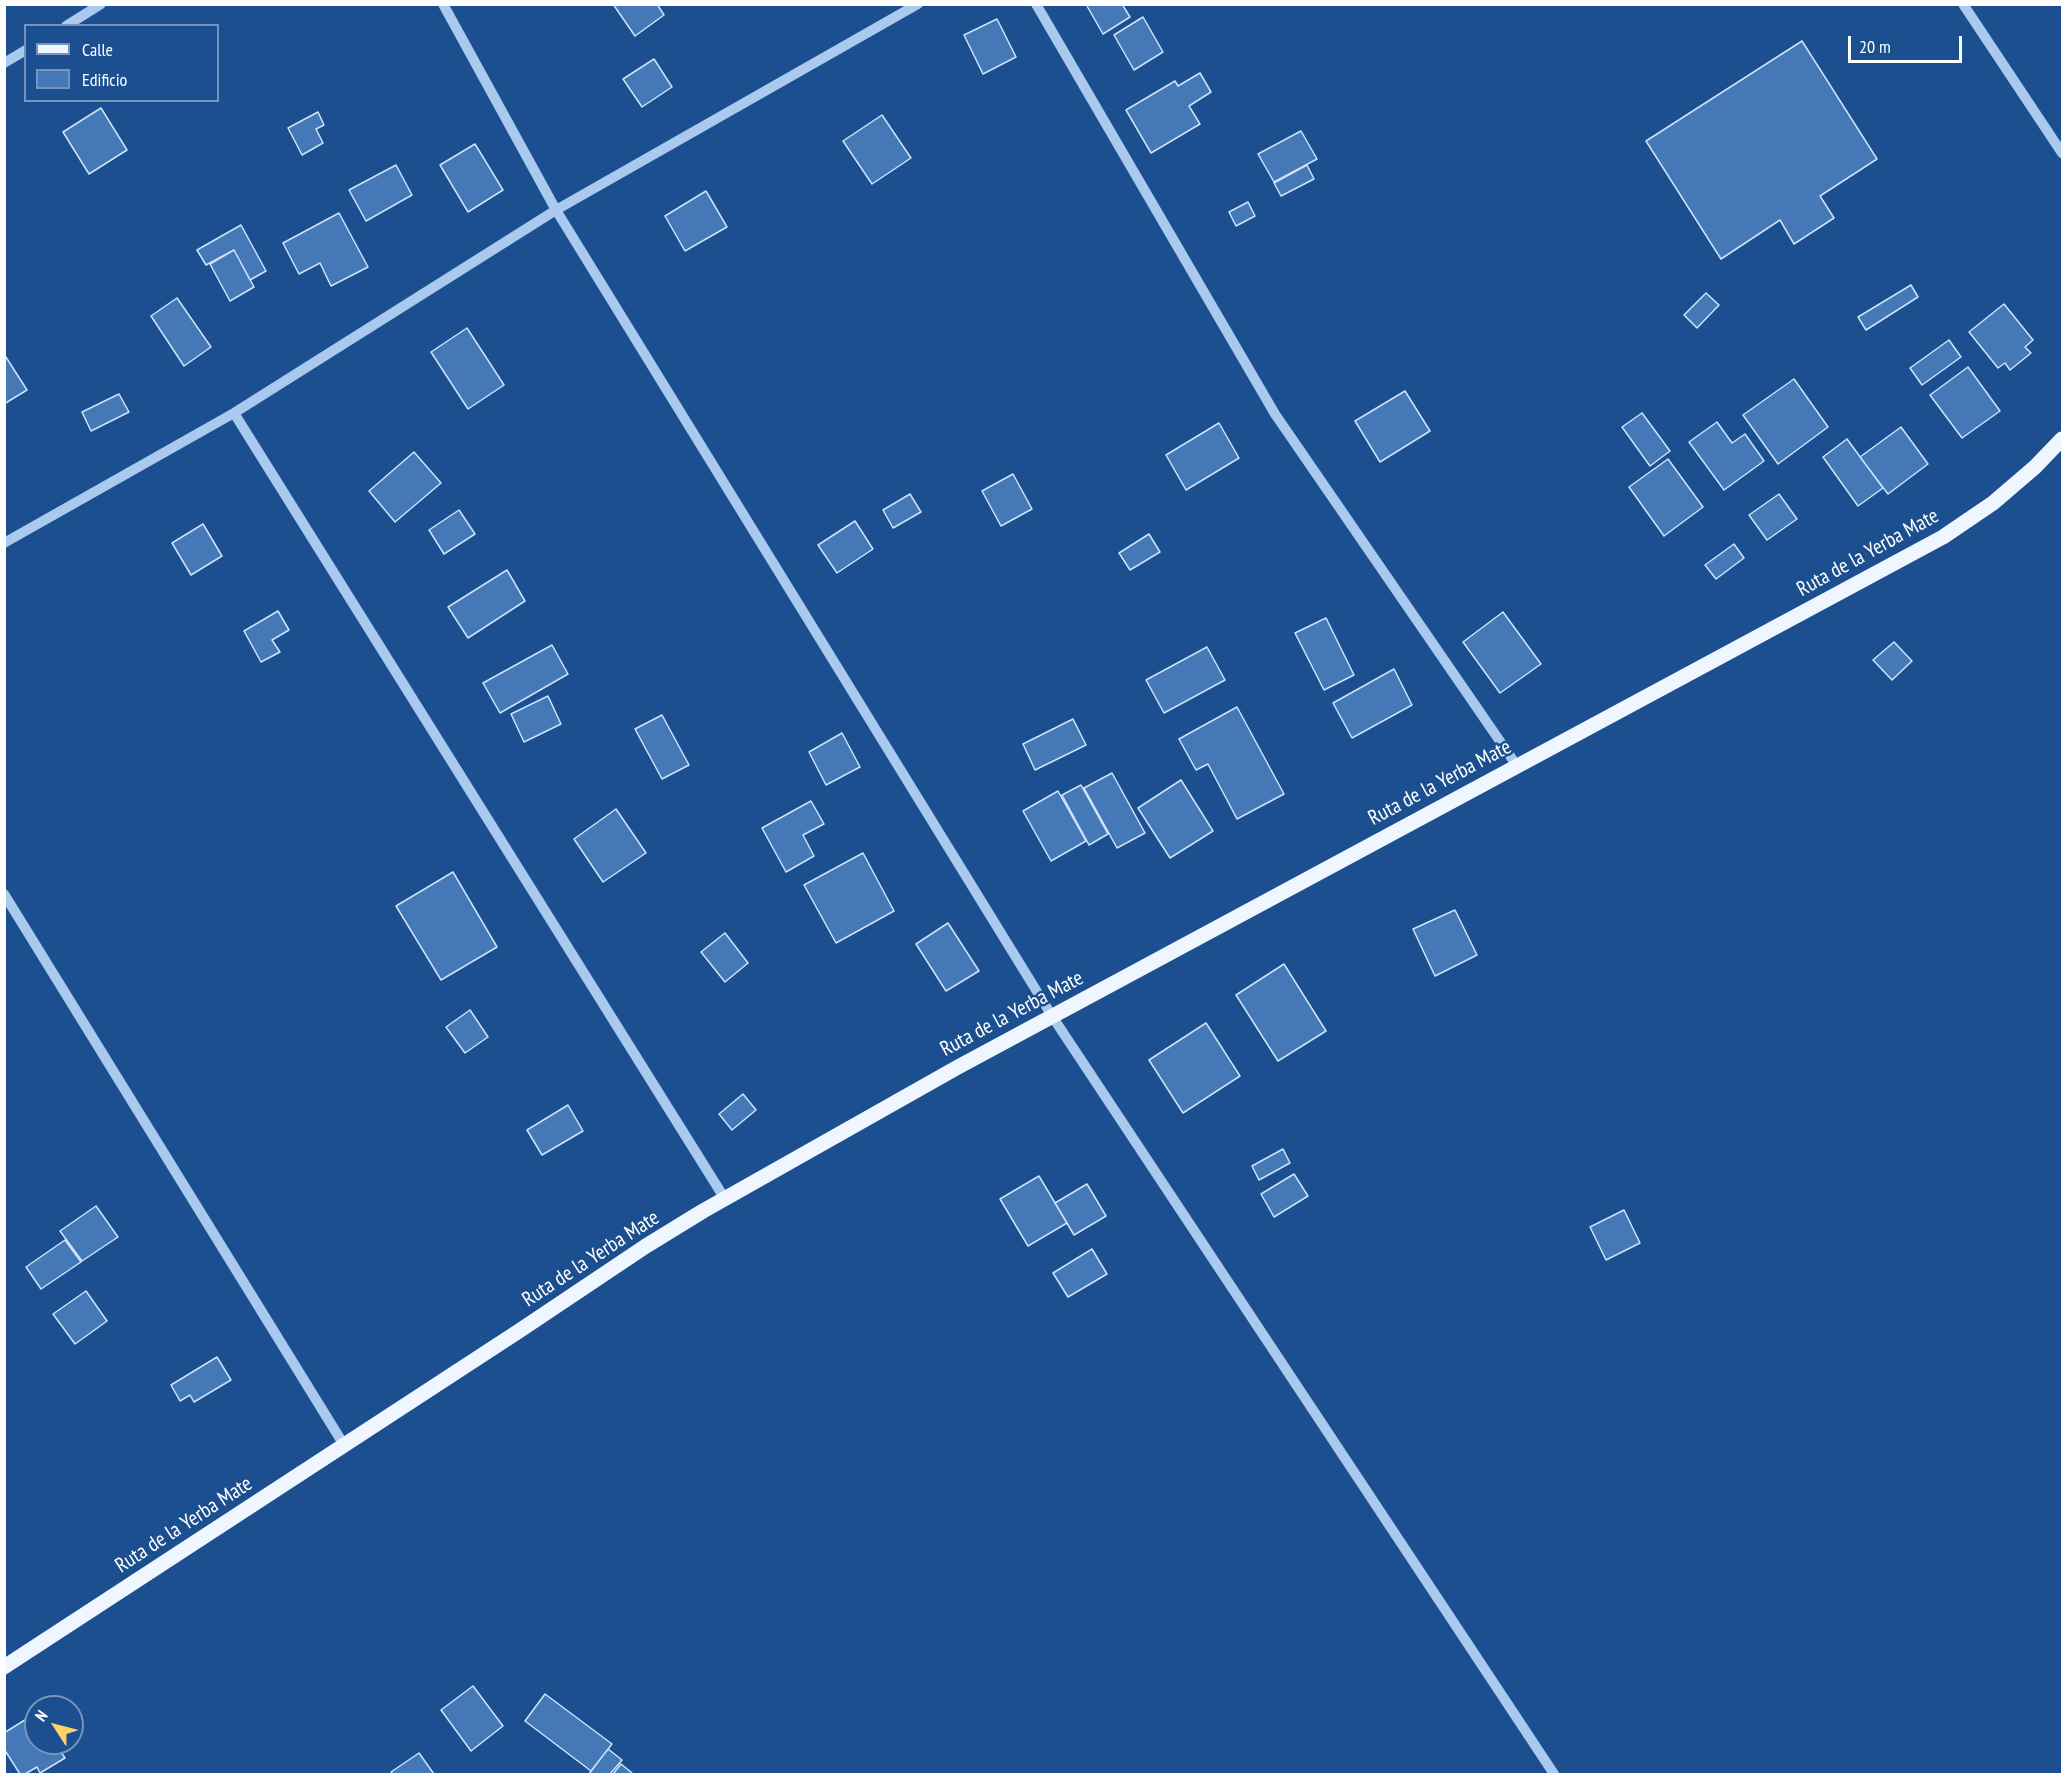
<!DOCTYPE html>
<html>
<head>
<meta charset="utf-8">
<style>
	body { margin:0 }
	#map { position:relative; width:2067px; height:1779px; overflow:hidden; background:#1b4f8f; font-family:"PT Sans Narrow",sans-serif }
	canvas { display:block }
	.frame { position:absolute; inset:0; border:6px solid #fff; pointer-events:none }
	.legend { position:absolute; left:24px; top:24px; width:195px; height:78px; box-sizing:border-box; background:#1b4f8f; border:2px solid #7695bc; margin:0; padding:8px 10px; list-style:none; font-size:18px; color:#fff }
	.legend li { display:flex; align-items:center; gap:12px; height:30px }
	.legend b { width:30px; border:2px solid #7695bc }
	.north { position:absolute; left:24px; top:1695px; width:60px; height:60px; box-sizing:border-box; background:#1b4f8f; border:2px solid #7695bc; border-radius:50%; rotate:306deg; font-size:16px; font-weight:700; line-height:24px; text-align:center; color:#fff }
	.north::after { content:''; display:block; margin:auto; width:21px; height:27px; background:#ffd166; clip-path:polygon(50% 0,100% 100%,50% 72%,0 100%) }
	.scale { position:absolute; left:1848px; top:36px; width:114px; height:27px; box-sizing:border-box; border:3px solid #fff; border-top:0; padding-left:8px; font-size:18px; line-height:21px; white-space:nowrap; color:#fff; -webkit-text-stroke:4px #1b4f8f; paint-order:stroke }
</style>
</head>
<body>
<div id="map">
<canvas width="2067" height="1779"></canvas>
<div class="frame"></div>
<ul class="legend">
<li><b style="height:8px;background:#f0f6ff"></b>Calle</li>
<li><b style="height:16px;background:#4478b7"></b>Edificio</li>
</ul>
<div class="north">N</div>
<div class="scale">20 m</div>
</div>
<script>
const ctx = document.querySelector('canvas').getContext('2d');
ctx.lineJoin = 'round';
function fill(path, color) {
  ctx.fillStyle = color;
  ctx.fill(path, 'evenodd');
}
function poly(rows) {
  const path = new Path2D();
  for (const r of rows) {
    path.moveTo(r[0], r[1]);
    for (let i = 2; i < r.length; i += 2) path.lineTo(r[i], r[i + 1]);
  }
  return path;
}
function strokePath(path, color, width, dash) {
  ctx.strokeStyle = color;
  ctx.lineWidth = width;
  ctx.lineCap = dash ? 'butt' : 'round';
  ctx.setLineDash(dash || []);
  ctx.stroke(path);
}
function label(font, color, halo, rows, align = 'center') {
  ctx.font = font + ' "PT Sans Narrow",sans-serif';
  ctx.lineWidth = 5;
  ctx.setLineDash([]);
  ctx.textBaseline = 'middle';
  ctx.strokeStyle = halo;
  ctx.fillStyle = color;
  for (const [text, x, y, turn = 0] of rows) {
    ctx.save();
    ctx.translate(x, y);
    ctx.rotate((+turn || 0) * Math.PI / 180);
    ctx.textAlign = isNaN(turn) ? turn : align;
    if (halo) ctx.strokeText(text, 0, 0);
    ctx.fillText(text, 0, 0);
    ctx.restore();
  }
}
const building = poly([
	[613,4,657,4,664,15,635,36,613,4],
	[1089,4,1122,4,1130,17,1103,34,1087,6,1089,4],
	[1143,17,1163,52,1134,70,1114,35,1143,17],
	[997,19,1016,57,983,74,964,35,997,19],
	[1802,41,1877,159,1820,196,1834,218,1794,244,1780,220,1721,259,1646,141,1802,41],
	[654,59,672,87,642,107,623,79,654,59],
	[1200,73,1211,92,1189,106,1200,124,1151,153,1126,110,1175,81,1178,86,1200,73],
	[101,108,127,150,89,174,63,132,101,108],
	[318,112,324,125,316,129,323,143,302,155,288,128,318,112],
	[882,115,911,158,872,184,843,141,882,115],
	[1301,131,1317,159,1274,182,1258,154,1301,131],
	[475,144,503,190,468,212,440,165,475,144],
	[396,165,412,195,366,221,349,190,396,165],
	[1307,165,1314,179,1281,196,1274,183,1307,165],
	[706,191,727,227,685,251,665,216,706,191],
	[1248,202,1255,216,1236,226,1229,212,1248,202],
	[339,213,368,267,331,286,320,263,299,274,283,243,339,213],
	[241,225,266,271,250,280,234,250,206,265,197,250,241,225],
	[234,250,254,287,230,301,210,264,234,250],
	[1911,285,1918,297,1866,330,1858,317,1911,285],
	[1706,293,1719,305,1697,328,1684,315,1706,293],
	[177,298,211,347,184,366,151,316,177,298],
	[2004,304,2033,340,2025,347,2031,353,2010,370,2005,363,1998,368,1969,332,2004,304],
	[467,328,504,385,468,409,431,352,467,328],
	[1949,340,1961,357,1922,385,1910,368,1949,340],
	[4,354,27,390,4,404,4,354],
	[1968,367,2000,411,1962,438,1930,395,1968,367],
	[1794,379,1828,427,1778,464,1743,415,1794,379],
	[1405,391,1430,431,1380,462,1355,421,1405,391],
	[119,394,129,412,91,431,82,412,119,394],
	[1642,413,1670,451,1650,466,1622,427,1642,413],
	[1717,422,1732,443,1745,434,1764,461,1724,490,1689,442,1717,422],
	[1219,423,1239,458,1186,490,1166,455,1219,423],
	[1901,427,1928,464,1888,494,1860,457,1901,427],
	[1847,439,1883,488,1858,506,1823,457,1847,439],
	[414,452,441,483,395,522,369,491,414,452],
	[1668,459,1703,507,1664,536,1629,487,1668,459],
	[1013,474,1032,509,1001,526,982,491,1013,474],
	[910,494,921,512,893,528,883,510,910,494],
	[1779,494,1797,519,1767,540,1749,515,1779,494],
	[459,510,475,534,444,554,429,530,459,510],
	[855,521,873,549,837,573,818,545,855,521],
	[203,524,222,556,191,575,172,543,203,524],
	[1149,534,1160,552,1130,570,1119,553,1149,534],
	[1734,544,1744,558,1716,579,1705,565,1734,544],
	[507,570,525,601,468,638,448,607,507,570],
	[278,611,289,630,272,640,280,652,261,662,244,631,278,611],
	[1503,612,1541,664,1500,693,1463,642,1503,612],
	[1326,618,1354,675,1324,690,1295,633,1326,618],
	[1894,642,1912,661,1892,680,1873,660,1894,642],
	[552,645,568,674,500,713,483,683,552,645],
	[1207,647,1225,680,1164,713,1146,680,1207,647],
	[1394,669,1412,705,1352,738,1333,703,1394,669],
	[548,696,561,724,524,742,511,714,548,696],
	[1237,707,1284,794,1237,819,1208,764,1196,770,1179,739,1237,707],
	[662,715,689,765,662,779,635,729,662,715],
	[1073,719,1086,745,1035,770,1023,744,1073,719],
	[842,733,860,767,826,785,809,752,842,733],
	[1112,773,1145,833,1117,848,1084,788,1112,773],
	[1181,780,1213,831,1170,858,1138,808,1181,780],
	[1081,785,1108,834,1089,845,1062,795,1081,785],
	[1058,791,1086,841,1051,861,1023,811,1058,791],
	[811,801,824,824,803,835,814,856,786,872,762,828,811,801],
	[616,809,646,853,603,882,574,839,616,809],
	[863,853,894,911,836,943,804,885,863,853],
	[453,872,497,947,441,980,396,906,453,872],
	[1455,910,1477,955,1435,976,1413,929,1455,910],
	[948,923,979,971,946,991,916,944,948,923],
	[725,933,748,963,725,982,701,952,725,933],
	[1284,964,1326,1031,1278,1061,1236,995,1284,964],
	[470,1010,488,1037,465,1053,446,1027,470,1010],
	[1206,1023,1240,1076,1183,1113,1149,1060,1206,1023],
	[743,1094,756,1110,732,1130,719,1114,743,1094],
	[568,1105,583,1131,542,1155,527,1130,568,1105],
	[1283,1149,1290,1163,1259,1180,1252,1166,1283,1149],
	[1294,1174,1308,1196,1274,1217,1261,1194,1294,1174],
	[1039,1176,1067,1223,1028,1246,1000,1199,1039,1176],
	[1087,1184,1106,1216,1074,1235,1055,1203,1087,1184],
	[96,1206,118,1237,82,1261,60,1231,96,1206],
	[1624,1210,1640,1243,1606,1260,1590,1227,1624,1210],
	[65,1240,81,1262,41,1289,26,1267,65,1240],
	[1092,1249,1107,1274,1068,1297,1053,1273,1092,1249],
	[86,1291,107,1321,75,1344,53,1314,86,1291],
	[217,1357,231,1380,194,1402,190,1395,180,1401,171,1385,217,1357],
	[473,1686,503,1726,471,1751,441,1710,473,1686],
	[545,1694,612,1744,591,1771,525,1721,545,1694],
	[36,1713,36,1743,55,1743,65,1758,40,1773,37,1767,25,1774,20,1774,4,1749,4,1733,36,1713],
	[608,1749,622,1760,610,1774,589,1774,608,1749],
	[419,1753,434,1774,393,1774,391,1772,419,1753],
	[621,1764,632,1773,630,1774,613,1774,621,1764]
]);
const minor = poly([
	[443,4,556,210,1052,1016,1554,1774],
	[1036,4,1275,414,1517,766],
	[1963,4,2062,153],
	[66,26,101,4],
	[4,63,26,50],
	[234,413,725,1199],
	[4,543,234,413,556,210,918,4],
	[4,894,344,1445]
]);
const major = poly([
	[4,1667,519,1331,646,1246,703,1211,958,1067,1943,537,1993,503,2035,467,2062,439]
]);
const streetNames = [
	["Ruta de la Yerba Mate",1868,553,-29],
	["Ruta de la Yerba Mate",1440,783,-28],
	["Ruta de la Yerba Mate",1012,1014,-28],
	["Ruta de la Yerba Mate",591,1259,-33],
	["Ruta de la Yerba Mate",184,1525,-33]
];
fill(building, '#4478b7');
strokePath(building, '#cfe3fa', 1.5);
strokePath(minor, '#a9c9ee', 10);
strokePath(major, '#f0f6ff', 15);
label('21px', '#fff', '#1b4f8f', streetNames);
</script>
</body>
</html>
